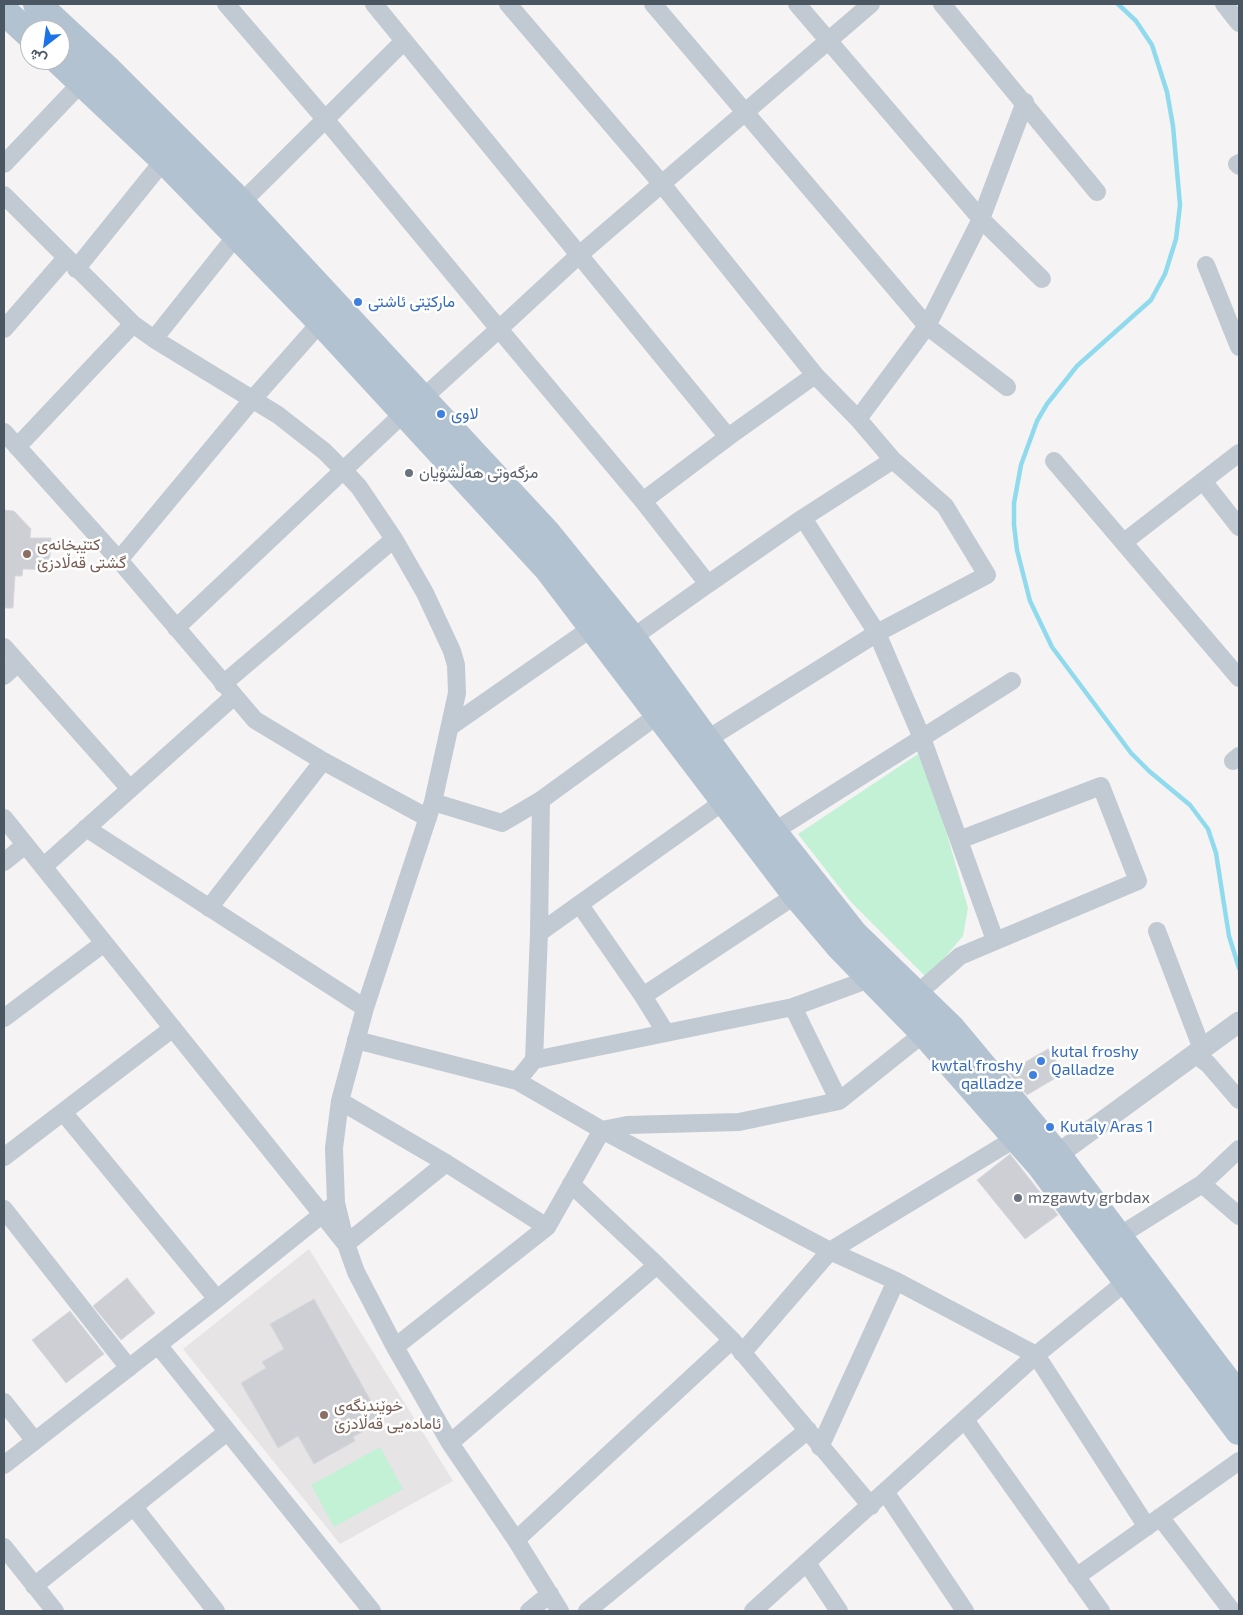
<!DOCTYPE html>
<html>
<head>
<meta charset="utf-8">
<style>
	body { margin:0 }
	#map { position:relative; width:1243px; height:1615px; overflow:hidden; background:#f5f3f3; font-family:"Exo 2",Vazirmatn,sans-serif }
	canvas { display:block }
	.frame { position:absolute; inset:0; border:5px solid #4a5661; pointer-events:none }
	.north { position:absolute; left:20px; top:20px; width:50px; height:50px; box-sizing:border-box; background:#fff; border:1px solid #b7bbc0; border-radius:50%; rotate:210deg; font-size:14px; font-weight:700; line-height:20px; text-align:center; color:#4a5661 }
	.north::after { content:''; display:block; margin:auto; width:18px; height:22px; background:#1a73e8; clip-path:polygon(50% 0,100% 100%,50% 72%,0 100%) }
</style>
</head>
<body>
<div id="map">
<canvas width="1243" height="1615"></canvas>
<div class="frame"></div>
<div class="north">ش</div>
</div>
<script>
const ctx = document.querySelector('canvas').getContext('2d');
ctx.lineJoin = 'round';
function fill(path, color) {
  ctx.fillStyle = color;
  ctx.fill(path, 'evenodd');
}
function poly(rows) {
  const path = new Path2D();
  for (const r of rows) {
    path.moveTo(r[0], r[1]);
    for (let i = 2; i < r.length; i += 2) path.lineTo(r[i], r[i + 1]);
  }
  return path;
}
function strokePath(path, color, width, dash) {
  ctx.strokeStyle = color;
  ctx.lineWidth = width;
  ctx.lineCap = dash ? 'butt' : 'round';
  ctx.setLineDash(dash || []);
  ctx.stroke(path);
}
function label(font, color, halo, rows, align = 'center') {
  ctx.font = font + ' "Exo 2",Vazirmatn,sans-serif';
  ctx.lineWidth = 5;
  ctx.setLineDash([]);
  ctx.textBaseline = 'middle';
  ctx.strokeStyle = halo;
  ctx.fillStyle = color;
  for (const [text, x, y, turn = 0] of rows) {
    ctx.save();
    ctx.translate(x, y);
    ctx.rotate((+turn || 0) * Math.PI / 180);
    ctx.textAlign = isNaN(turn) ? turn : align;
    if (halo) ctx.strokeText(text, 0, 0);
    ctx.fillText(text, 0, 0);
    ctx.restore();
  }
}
const education = poly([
	[309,1249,453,1481,340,1544,183,1349]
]);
const green = poly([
	[918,754,934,789,968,908,963,936,927,978,851,902,798,834],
	[380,1447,403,1489,334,1527,311,1485]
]);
const stream = poly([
	[1118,4,1136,21,1152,45,1167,92,1173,126,1180,205,1176,239,1165,274,1151,300,1077,366,1047,404,1037,421,1021,465,1014,503,1014,525,1017,550,1030,601,1052,647,1131,753,1149,771,1190,805,1208,829,1216,853,1229,936,1239,968]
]);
const building = poly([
	[4,510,14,511,31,529,30,538,51,538,49,570,23,569,22,576,15,576,13,608,4,608,4,510],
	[1048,1049,1064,1073,1027,1095,1008,1072,1048,1049],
	[1010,1154,1058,1215,1025,1239,977,1180,1010,1154],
	[127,1278,155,1313,121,1340,93,1306,127,1278],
	[314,1299,382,1421,353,1437,355,1441,314,1464,298,1436,278,1448,241,1383,266,1368,262,1362,284,1349,270,1324,314,1299],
	[70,1311,104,1354,66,1383,32,1340,70,1311]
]);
const minor = poly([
	[226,4,325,119,499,329,579,255,871,4],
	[374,4,728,437],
	[508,4,661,183,815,375,858,419,893,460,945,506,987,575,877,633,706,740],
	[653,4,927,326,1007,387],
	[797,4,981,219,1042,279],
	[942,4,1097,192],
	[1224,4,1239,23],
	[1239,163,1237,164,1239,166],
	[4,164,82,82],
	[4,195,133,324,154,339,278,415,324,451,343,470,359,487,394,539,425,593,452,651,456,665,457,693,433,802,365,1008,340,1101,334,1148,336,1203,346,1244,356,1272,395,1347,450,1443,516,1540,560,1611],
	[241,203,404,41],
	[1206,265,1239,347],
	[76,269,164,160],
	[4,329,66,258],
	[154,339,236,236],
	[423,398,499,329,643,501,708,584,632,638],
	[858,419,927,326,981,219,1025,102],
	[4,432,119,560,255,720,323,761,428,818],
	[17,447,133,324],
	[1054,461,1239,678],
	[1203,481,1239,527],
	[643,501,728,437,815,375],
	[803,518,877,633,922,738,995,940],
	[1124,542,1239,453],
	[119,560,252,400,327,315],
	[708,584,803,518,893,460],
	[176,628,405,412],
	[4,647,130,789],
	[4,676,18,663],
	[223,684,394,539],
	[451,726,593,627],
	[1233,761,1239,756],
	[433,802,502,823,541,800,658,715],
	[4,818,346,1244,446,1163],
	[86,828,365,1008],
	[773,832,1012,681],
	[4,862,25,845],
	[43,867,233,697],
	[580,905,643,996,666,1033],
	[209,908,323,761],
	[1157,931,1202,1049],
	[539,933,723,802],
	[917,994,960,956,1138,881,1101,786,959,840],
	[643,996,796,895],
	[793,1007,839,1101],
	[4,1018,104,943],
	[356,1040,517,1081,602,1130,830,1251,896,1281,1036,1355,1147,1527],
	[1195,1054,1208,1064,1239,1100],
	[534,1060,539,933,541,800],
	[517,1081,534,1060,793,1007,872,978],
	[340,1101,446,1163,547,1227],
	[63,1112,217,1299],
	[4,1157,173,1028],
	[571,1184,657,1265,732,1340,871,1506],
	[1202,1184,1239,1216],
	[4,1209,129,1368],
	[1119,1236,1202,1184,1239,1149],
	[158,1345,372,1611],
	[395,1347,547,1227,602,1130,627,1125,739,1122,839,1101,924,1033],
	[742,1353,830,1251,1016,1138],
	[4,1402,35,1441],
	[965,1420,1101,1611],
	[450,1443,657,1265],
	[820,1447,896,1281],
	[4,1465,217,1299,330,1208],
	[886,1493,965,1611],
	[134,1507,216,1611],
	[1160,1517,1232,1611],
	[516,1540,732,1340],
	[4,1547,55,1611],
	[807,1563,839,1611],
	[1076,1577,1239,1461],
	[34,1586,227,1432],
	[529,1611,550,1594],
	[587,1611,808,1430],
	[753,1611,1036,1355,1128,1280]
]);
const tertiary = poly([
	[1046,1163,1239,1022]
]);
const primary = poly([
	[37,4,106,68,241,203,547,533,632,638,773,832,854,934,951,1028,1057,1155,1239,1397],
	[4,11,30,35],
	[58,60,164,160,320,321,548,569,796,895,840,947,924,1033,1041,1166,1239,1431]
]);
const markers = [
	[358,302,5,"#3f7fe0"],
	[441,414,5,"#3f7fe0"],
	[409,473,5,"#6b7280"],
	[27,554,5,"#8d6e63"],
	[1041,1061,5,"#3f7fe0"],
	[1033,1075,5,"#3f7fe0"],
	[1050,1127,5,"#3f7fe0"],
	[1018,1198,5,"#6b7280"],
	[324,1415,5,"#8d6e63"]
];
const shopNames = [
	["مارکێتی ئاشتی",368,302],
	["لاوی",451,414],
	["kutal froshy",1051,1052],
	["Qalladze",1051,1070],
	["kwtal froshy",1023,1066,"right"],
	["qalladze",1023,1084,"right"],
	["Kutaly Aras 1",1060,1127]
];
const worshipNames = [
	["مزگەوتی ھەڵشۆیان",419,473],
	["mzgawty grbdax",1028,1198]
];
const educationNames = [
	["کتێبخانەی",37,545],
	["گشتی قەڵادزێ",37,563],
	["خوێندنگەی",334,1406],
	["ئامادەیی قەڵادزێ",334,1424]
];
fill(education, '#e6e4e5');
fill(green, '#c3f1d5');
strokePath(stream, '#90daee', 4.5);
fill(building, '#cdcfd5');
strokePath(building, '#d7d9de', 1);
strokePath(minor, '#c1cad2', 18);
strokePath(tertiary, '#c1cad2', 21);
strokePath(primary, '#b3c2d1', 28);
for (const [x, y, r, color] of markers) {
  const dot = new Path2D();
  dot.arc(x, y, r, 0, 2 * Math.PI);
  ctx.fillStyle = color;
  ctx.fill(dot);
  strokePath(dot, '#fff', 2);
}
label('16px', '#366cbe', '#fff', shopNames, 'left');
label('16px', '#5b616d', '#fff', worshipNames, 'left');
label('16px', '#785e54', '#fff', educationNames, 'left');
</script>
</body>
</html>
